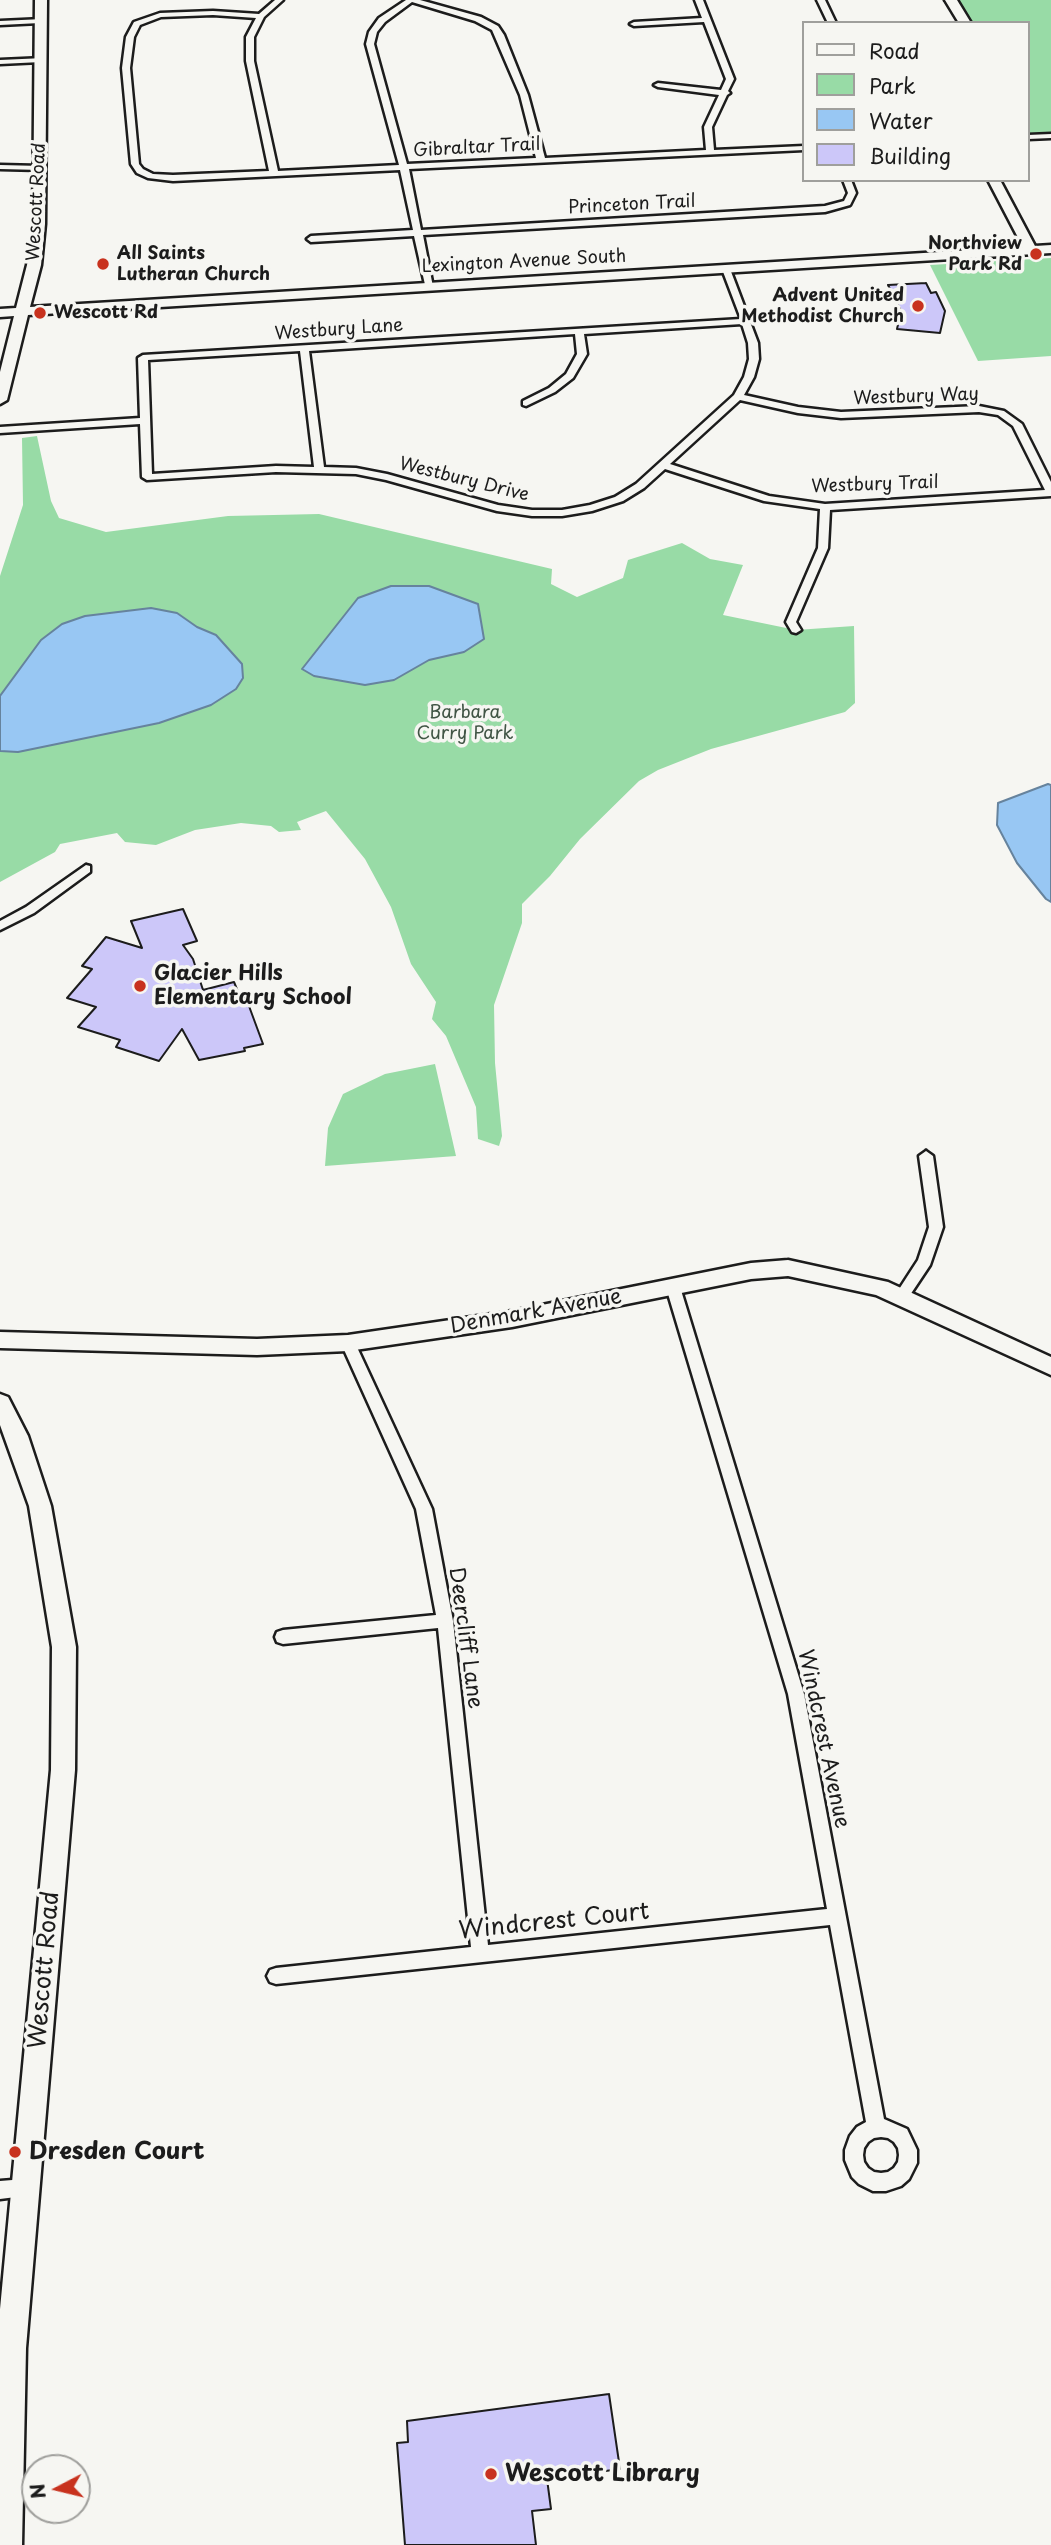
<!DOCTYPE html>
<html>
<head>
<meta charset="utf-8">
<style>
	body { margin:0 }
	#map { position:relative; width:1051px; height:2545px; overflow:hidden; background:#f6f6f2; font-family:"Playpen Sans",sans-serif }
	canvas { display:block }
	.legend { position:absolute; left:802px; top:21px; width:228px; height:161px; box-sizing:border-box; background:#f6f6f2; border:2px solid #9f9f9c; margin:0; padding:9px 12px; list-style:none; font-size:21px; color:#1c1c1c }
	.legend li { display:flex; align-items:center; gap:14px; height:35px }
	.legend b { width:35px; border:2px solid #9f9f9c }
	.north { position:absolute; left:21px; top:2454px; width:70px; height:70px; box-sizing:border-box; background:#f6f6f2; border:2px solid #9f9f9c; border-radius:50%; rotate:263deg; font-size:19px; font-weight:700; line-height:28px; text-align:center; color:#1c1c1c }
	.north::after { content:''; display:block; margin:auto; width:24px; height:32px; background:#c8321e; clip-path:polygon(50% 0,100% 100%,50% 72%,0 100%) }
</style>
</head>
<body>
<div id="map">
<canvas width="1051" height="2545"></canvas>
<ul class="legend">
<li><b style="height:9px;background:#f6f6f2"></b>Road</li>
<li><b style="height:19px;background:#98dba6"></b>Park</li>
<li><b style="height:19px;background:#98c7f3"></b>Water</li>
<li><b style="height:19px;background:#ccc7f9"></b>Building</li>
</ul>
<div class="north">N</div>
</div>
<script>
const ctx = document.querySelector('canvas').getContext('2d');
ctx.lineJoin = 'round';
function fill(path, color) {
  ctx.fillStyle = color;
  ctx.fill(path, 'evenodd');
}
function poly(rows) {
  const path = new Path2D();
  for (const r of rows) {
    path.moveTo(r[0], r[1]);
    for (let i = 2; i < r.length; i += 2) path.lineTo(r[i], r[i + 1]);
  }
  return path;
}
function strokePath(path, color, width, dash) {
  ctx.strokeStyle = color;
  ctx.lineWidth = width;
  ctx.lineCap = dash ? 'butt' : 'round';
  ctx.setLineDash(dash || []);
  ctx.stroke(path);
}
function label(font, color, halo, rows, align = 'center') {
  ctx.font = font + ' "Playpen Sans",sans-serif';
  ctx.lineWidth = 7;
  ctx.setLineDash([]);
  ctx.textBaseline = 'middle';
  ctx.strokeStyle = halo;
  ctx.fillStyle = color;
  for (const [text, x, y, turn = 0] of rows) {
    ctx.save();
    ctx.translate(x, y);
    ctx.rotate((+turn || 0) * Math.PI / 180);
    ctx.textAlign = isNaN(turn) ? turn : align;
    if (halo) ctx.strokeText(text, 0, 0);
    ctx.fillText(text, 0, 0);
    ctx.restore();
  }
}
const green = poly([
	[956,0,1051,0,1051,133,1028,135,1028,23,970,23],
	[1051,258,1051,356,978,361,930,265],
	[37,436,51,501,59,518,106,532,228,516,319,514,552,569,551,584,577,597,623,578,628,560,682,543,710,559,743,565,723,615,796,630,854,626,855,703,845,712,711,749,658,770,639,781,580,839,550,876,522,904,522,923,494,1005,495,1063,502,1136,499,1146,478,1139,476,1107,446,1036,432,1019,436,1002,411,964,391,907,365,859,326,811,297,822,301,830,279,832,271,826,241,823,195,830,156,845,125,842,117,833,60,844,55,852,0,882,0,576,23,505,22,438],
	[435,1064,456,1156,325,1166,328,1128,343,1094,385,1074]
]);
const water = poly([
	[391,586,429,586,478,604,484,639,464,652,429,660,394,680,365,685,314,676,302,669,358,598,391,586],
	[151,608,177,613,197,627,216,635,242,664,243,678,236,689,211,705,159,723,18,752,0,751,0,696,41,640,62,624,85,616,151,608],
	[1048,784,1051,785,1051,902,1046,899,1017,863,997,825,998,803,1048,784]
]);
const building = poly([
	[926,283,931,293,936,292,945,311,940,333,897,329,901,311,888,285,926,283],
	[183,909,197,941,183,945,193,959,203,990,234,982,241,999,246,998,263,1044,244,1048,245,1051,199,1060,182,1029,159,1061,116,1047,120,1040,78,1027,96,1007,67,998,92,969,82,966,106,937,142,948,131,921,183,909],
	[609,2394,620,2469,547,2479,551,2509,532,2511,536,2545,405,2545,397,2443,408,2442,407,2421,609,2394]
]);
const street = poly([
	[275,0,283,0,264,17,254,37,254,61,278,171,399,165,366,44,369,32,379,18,406,0,420,0,481,17,498,26,504,35,528,95,545,158,706,150,704,127,719,95,658,87,654,85,658,83,721,90,726,79,704,22,634,26,630,24,634,22,702,18,695,0,703,0,734,79,728,91,730,93,727,95,712,127,714,150,804,146,804,150,409,169,421,230,825,206,844,201,848,193,843,180,851,180,856,193,850,205,825,212,423,235,433,287,426,289,414,236,311,242,307,239,311,236,413,230,400,170,173,181,148,178,137,173,131,164,122,68,126,37,134,22,160,13,213,11,259,14,275,0],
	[412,2,475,21,492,30,520,95,536,158,407,164,374,44,377,32,385,22,412,2],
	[213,15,256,18,246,37,246,61,269,171,173,175,153,174,143,169,139,164,130,68,134,37,140,25,161,17,213,15],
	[817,0,825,0,836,23,828,23,817,0],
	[43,19,44,21,40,23,0,25,0,21,43,19],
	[44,58,44,62,41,62,0,64,0,60,44,58],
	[1051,134,1051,138,1028,139,1028,135,1051,134],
	[0,165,41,166,45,168,41,170,0,169,0,165],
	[726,266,730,269,758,343,759,359,754,377,744,395,798,407,841,412,979,406,1004,411,1022,424,1051,482,1051,496,830,510,828,548,796,622,801,630,796,633,792,632,786,622,818,548,820,509,764,501,665,469,644,488,623,501,592,511,562,516,532,516,497,511,386,480,356,474,276,472,147,480,142,477,140,424,0,433,0,427,140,418,138,358,143,355,741,319,722,269,726,266],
	[742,324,748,343,749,359,744,377,734,395,636,484,615,497,590,505,562,510,532,510,498,505,387,474,356,468,324,467,309,351,575,334,577,354,566,374,549,388,523,401,523,405,526,406,555,392,573,378,587,354,584,334,742,324],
	[300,351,314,467,276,466,152,474,148,360,300,351],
	[740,400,798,413,841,418,979,412,998,415,1013,426,1045,490,825,504,769,496,670,464,740,400],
	[86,865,90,866,90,872,34,913,0,930,0,921,26,907,86,865],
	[926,1151,933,1156,943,1227,930,1265,906,1301,901,1302,896,1301,894,1297,918,1260,929,1227,919,1156,926,1151],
	[673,1282,678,1283,680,1287,804,1694,884,2119,907,2129,917,2150,917,2163,909,2179,901,2186,886,2191,873,2191,859,2184,852,2177,845,2160,845,2150,850,2136,857,2127,866,2122,830,1925,276,1984,270,1982,267,1976,270,1970,276,1968,471,1947,438,1628,283,1644,277,1642,275,1637,277,1632,283,1630,436,1615,416,1509,341,1343,343,1339,348,1337,353,1339,355,1343,432,1509,453,1621,488,1945,827,1909,788,1694,666,1287,668,1283,673,1282],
	[881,2137,888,2138,894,2142,898,2148,899,2155,898,2162,894,2168,888,2172,881,2173,874,2172,868,2168,864,2162,863,2155,864,2148,868,2142,874,2138,881,2137],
	[25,2179,32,2181,34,2188,32,2195,0,2199,0,2181,25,2179]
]);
const secondary = poly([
	[35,0,47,0,45,224,41,265,30,307,1023,247,988,180,1000,180,1035,246,1051,245,1051,253,28,315,7,400,0,404,0,372,14,316,0,317,0,309,16,308,27,265,33,224,35,0],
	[945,0,957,0,971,23,959,23,945,0],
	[788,1260,888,1282,1051,1357,1051,1375,876,1295,788,1276,751,1279,512,1327,348,1351,257,1355,0,1348,0,1332,257,1339,348,1335,512,1311,751,1263,788,1260],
	[0,1394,8,1397,28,1436,51,1506,76,1647,75,1770,26,2348,22,2545,0,2545,0,2309,51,1770,52,1647,29,1506,0,1425,0,1394]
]);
const markers = [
	[1036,254,7,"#c8321e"],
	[103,264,7,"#c8321e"],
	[918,306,7,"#c8321e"],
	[40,313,7,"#c8321e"],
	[140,986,7,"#c8321e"],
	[15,2152,7,"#c8321e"],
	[491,2474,7,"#c8321e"]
];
const farStreetnames = [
	["Gibraltar Trail",477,148,-3],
	["Wescott Road",37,202,-87],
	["Princeton Trail",632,205,-3],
	["Lexington Avenue South",524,262,-3],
	["Westbury Lane",339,330,-4],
	["Westbury Way",916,397,-2],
	["Westbury Drive",464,480,14],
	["Westbury Trail",875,485,-2]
];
const farPoinames = [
	["Northview",1022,244],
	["Park Rd",1022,265],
	["All Saints",117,254,"left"],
	["Lutheran Church",117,275,"left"],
	["Advent United",904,296],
	["Methodist Church",904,317],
	["Wescott Rd",54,313,"left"]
];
const farParknames = [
	["Barbara",465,713],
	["Curry Park",465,734]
];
const poiNames = [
	["Glacier Hills",154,974],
	["Elementary School",154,998]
];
const streetNames = [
	["Denmark Avenue",536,1312,-10],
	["Deercliff Lane",465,1638,82],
	["Windcrest Avenue",823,1739,78]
];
const nearStreetnames = [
	["Windcrest Court",554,1922,-6],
	["Wescott Road",45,1970,-85]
];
const nearPoinames = [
	["Dresden Court",29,2152],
	["Wescott Library",505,2474]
];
fill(green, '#98dba6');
fill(water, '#98c7f3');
strokePath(water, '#66839d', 2);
fill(building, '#ccc7f9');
strokePath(building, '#1c1c1c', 2);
strokePath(street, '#1c1c1c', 5);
strokePath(secondary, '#1c1c1c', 5);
fill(street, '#f6f6f2');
fill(secondary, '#f6f6f2');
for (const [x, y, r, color] of markers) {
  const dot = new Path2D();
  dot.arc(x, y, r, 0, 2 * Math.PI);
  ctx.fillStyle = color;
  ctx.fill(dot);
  strokePath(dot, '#f6f6f2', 2.5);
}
label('18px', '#1c1c1c', '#f6f6f2', farStreetnames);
label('bold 18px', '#1c1c1c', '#f6f6f2', farPoinames, 'right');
label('18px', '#415545', '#f6f6f2', farParknames);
label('bold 21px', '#1c1c1c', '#f6f6f2', poiNames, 'left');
label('21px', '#1c1c1c', '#f6f6f2', streetNames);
label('24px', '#1c1c1c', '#f6f6f2', nearStreetnames);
label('bold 24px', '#1c1c1c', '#f6f6f2', nearPoinames, 'left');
</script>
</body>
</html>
